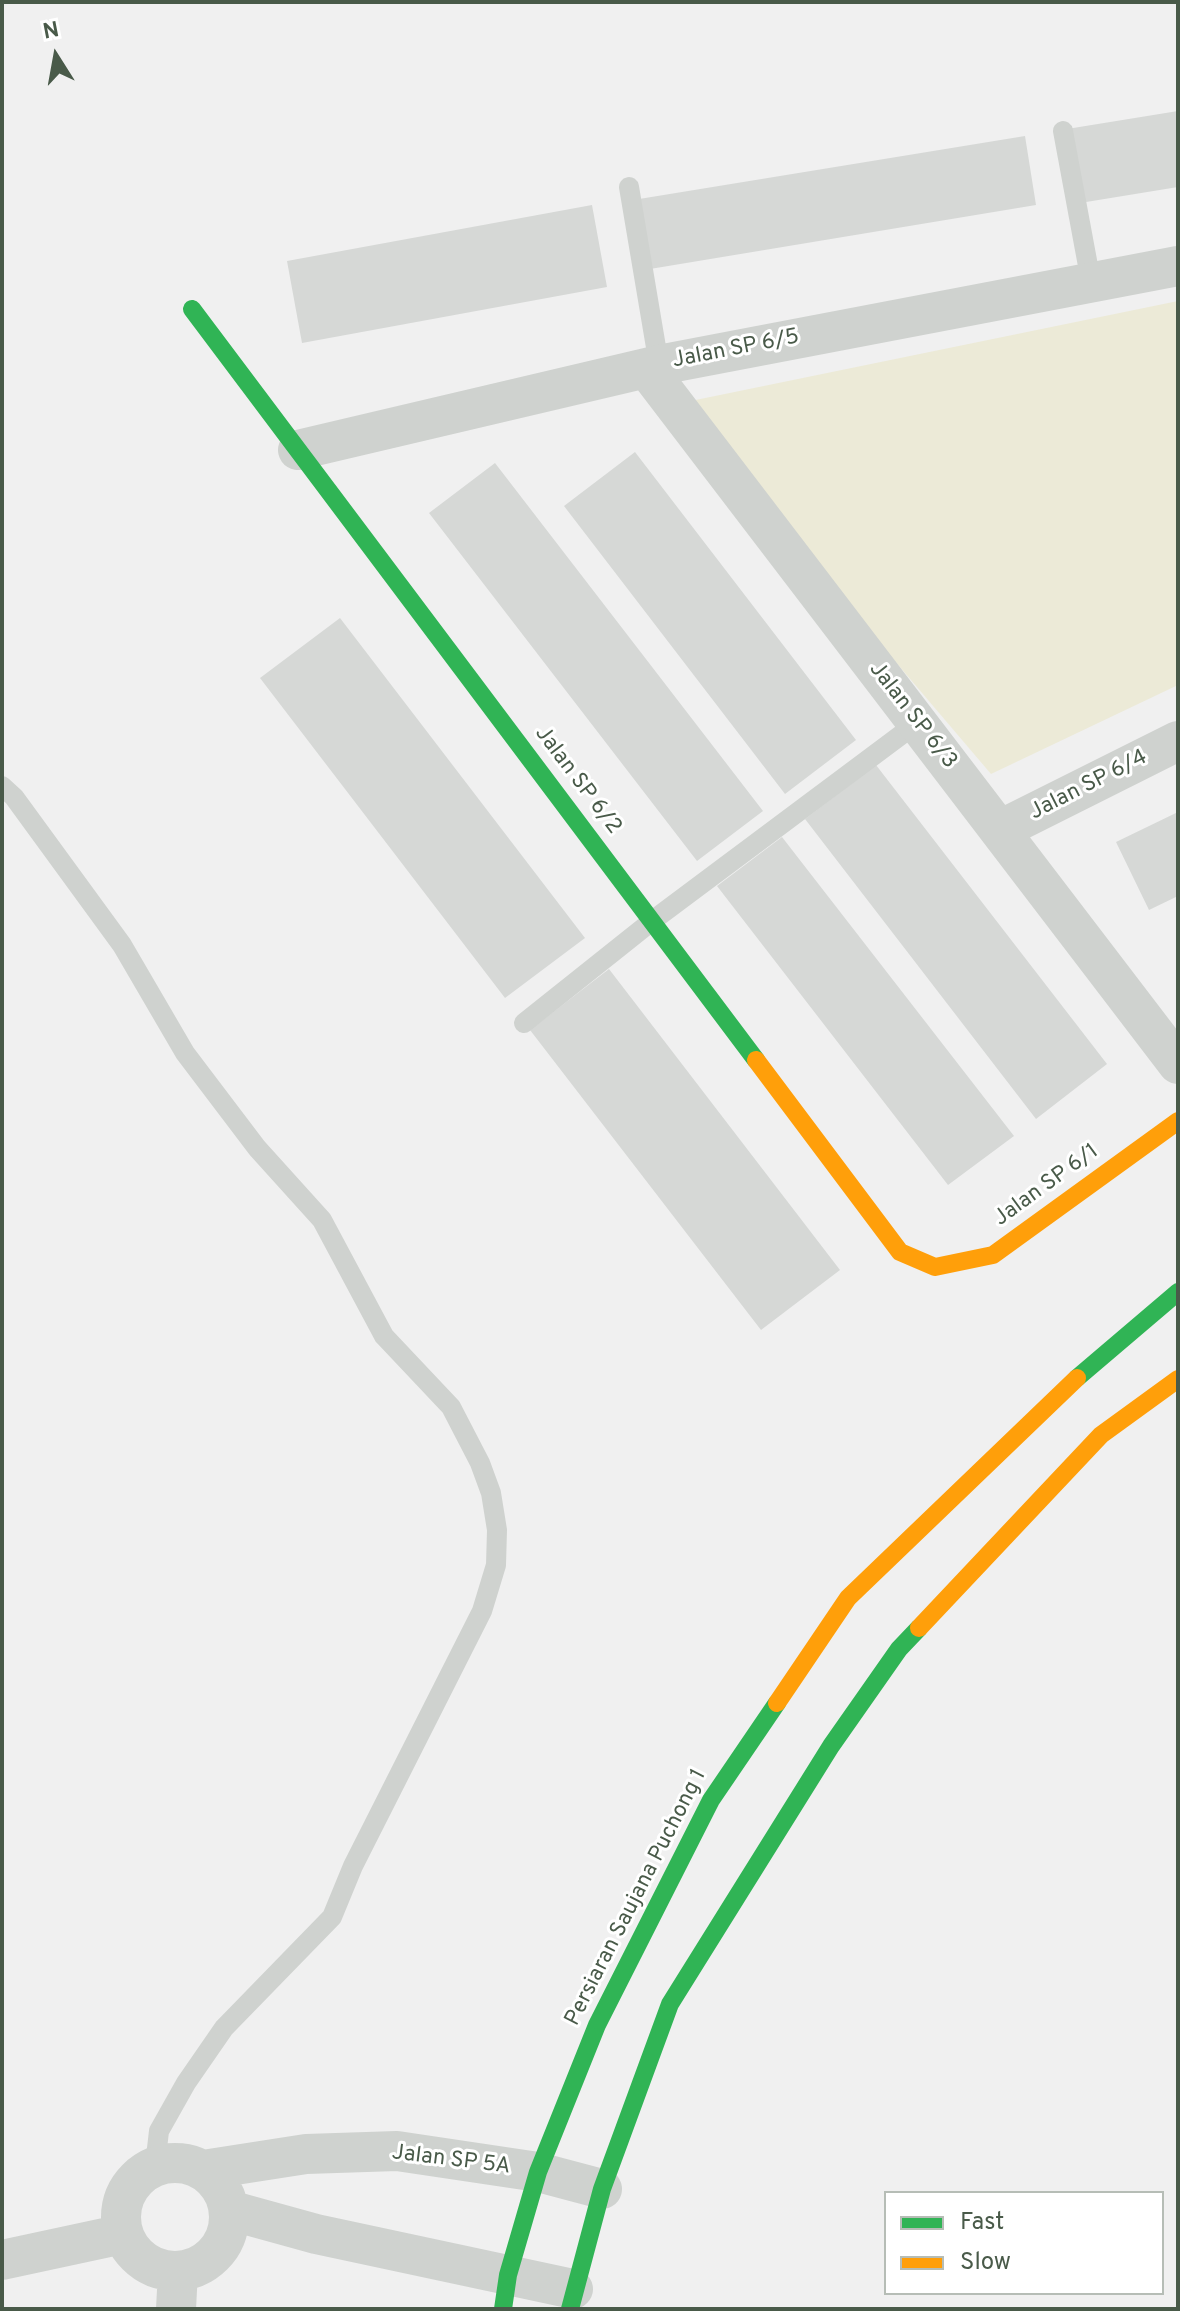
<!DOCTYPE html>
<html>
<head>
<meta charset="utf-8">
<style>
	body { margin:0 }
	#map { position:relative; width:1180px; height:2311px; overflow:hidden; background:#f0f0f0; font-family:Overpass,sans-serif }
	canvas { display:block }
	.frame { position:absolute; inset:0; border:4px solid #495a49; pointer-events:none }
	.legend { position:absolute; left:884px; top:2191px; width:280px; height:104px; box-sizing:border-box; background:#fff; border:2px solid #b6bdb6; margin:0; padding:10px 14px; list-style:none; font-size:24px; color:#495a49 }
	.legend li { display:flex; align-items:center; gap:16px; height:40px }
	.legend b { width:40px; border:2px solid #b6bdb6 }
	.north { position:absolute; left:16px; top:16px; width:80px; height:80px; -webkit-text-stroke:6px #fff; paint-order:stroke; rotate:349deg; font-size:22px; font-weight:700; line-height:32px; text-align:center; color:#495a49 }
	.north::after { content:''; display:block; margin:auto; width:28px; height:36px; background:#495a49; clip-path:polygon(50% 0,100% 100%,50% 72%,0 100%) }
</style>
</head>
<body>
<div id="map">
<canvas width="1180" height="2311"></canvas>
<div class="frame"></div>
<ul class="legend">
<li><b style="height:10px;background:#30b455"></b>Fast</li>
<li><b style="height:10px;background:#ff9f0a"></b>Slow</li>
</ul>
<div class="north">N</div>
</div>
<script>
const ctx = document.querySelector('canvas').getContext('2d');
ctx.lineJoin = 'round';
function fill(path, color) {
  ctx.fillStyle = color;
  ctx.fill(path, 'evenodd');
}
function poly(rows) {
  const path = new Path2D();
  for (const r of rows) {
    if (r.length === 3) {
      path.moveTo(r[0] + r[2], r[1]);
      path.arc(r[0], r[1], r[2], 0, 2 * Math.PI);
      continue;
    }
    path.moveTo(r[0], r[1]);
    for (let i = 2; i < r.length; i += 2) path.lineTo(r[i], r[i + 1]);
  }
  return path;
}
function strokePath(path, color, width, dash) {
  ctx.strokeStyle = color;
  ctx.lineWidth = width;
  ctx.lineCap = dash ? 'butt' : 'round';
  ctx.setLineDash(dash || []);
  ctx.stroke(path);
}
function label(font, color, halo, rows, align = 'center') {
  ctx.font = font + ' Overpass,sans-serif';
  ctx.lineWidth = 6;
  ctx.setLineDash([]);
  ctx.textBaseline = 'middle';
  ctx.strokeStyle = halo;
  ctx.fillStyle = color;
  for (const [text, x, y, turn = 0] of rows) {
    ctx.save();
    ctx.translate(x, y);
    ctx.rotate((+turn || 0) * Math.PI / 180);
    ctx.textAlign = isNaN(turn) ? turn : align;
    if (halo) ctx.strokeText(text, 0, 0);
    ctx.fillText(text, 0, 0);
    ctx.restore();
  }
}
const green = poly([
	[1178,301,1178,685,991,774,676,404]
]);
const building = poly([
	[1178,111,1178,187,1080,203,1067,129],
	[1025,136,1036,205,644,270,633,200],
	[592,205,607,287,302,343,287,261],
	[635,452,856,740,785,794,564,506],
	[495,463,763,811,697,861,429,513],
	[340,618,585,938,505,998,260,678],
	[876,765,1107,1064,1036,1119,805,819],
	[1178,812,1178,896,1149,910,1116,842],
	[782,837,1014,1136,948,1185,717,886],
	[609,969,840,1270,761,1330,530,1030]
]);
const lane = poly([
	[1063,131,1091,282],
	[629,187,659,365],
	[2,786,14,797,122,945,185,1053,257,1148,322,1220,384,1336,451,1407,480,1463,491,1493,497,1530,496,1565,482,1611,353,1866,332,1917,224,2028,186,2083,159,2131,155,2166],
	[524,1023,652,921,917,723]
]);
const street = poly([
	[647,369,1178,1064],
	[298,450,659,365,1178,266],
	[1000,830,1178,741],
	[175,2217,54],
	[203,2170,306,2154,397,2151,538,2172,602,2189],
	[229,2210,316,2234,573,2289],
	[2,2260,123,2234],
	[176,2309,178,2271]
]);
const fast = poly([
	[192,309,756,1060],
	[1077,1378,1178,1292],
	[503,2309,508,2275,538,2172,597,2025,711,1800,777,1703],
	[570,2309,602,2189,670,2004,831,1746,899,1649,919,1628]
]);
const slow = poly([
	[756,1060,900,1252,935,1267,993,1255,1178,1121],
	[919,1628,1101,1435,1178,1379],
	[777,1703,848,1598,1077,1378]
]);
const streetNames = [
	["Jalan SP 6/5",736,350,-11],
	["Jalan SP 6/3",912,716,52],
	["Jalan SP 6/2",577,781,53],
	["Jalan SP 6/4",1089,786,-27],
	["Jalan SP 6/1",1047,1186,-36],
	["Persiaran Saujana Puchong 1",637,1898,-63],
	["Jalan SP 5A",451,2161,7]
];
fill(green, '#ecead7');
fill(building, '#d6d8d6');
strokePath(lane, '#cfd2cf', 20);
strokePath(street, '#cfd2cf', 40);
strokePath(fast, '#30b455', 18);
strokePath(slow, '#ff9f0a', 18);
label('22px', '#495a49', '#fff', streetNames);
</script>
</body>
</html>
